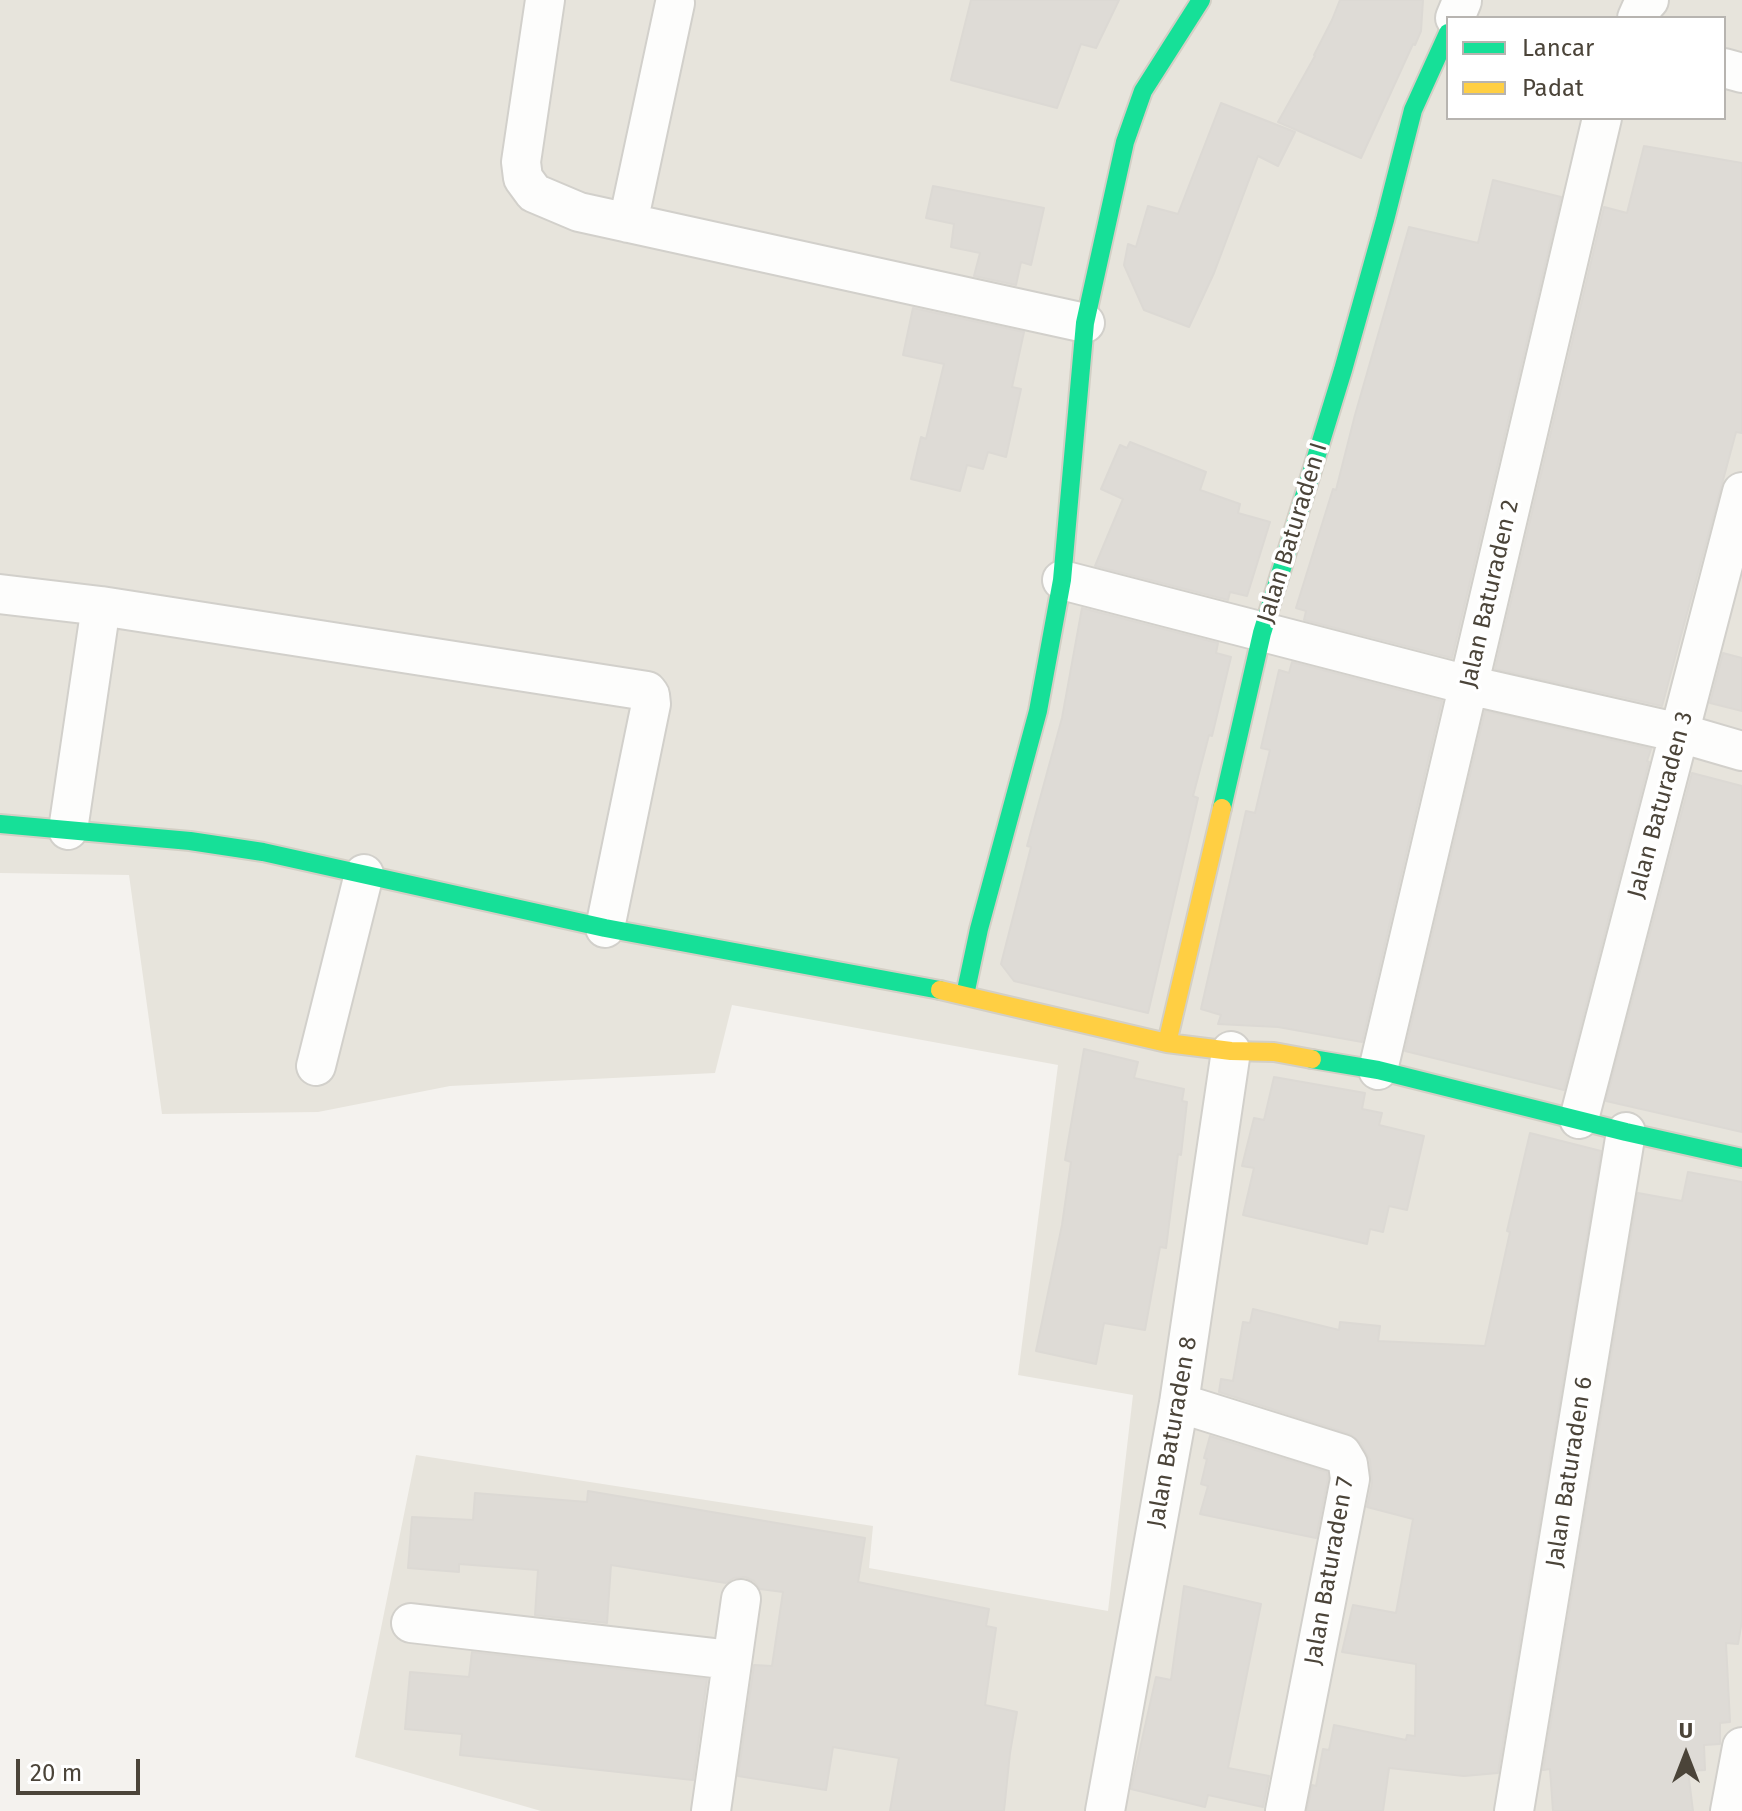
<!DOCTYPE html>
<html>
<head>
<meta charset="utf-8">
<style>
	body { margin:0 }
	#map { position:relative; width:1742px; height:1811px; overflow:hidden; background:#f4f2ee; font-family:"Fira Sans",sans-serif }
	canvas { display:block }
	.legend { position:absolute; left:1446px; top:16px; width:280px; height:104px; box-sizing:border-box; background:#fff; border:2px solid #b7b4b0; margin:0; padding:10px 14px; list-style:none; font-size:24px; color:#4b4439 }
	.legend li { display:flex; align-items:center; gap:16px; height:40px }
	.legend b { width:40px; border:2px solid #b7b4b0 }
	.north { position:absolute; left:1646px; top:1715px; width:80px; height:80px; -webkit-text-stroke:6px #fff; paint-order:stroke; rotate:0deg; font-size:22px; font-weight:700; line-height:32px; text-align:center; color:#4b4439 }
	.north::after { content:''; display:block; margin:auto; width:28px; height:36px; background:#4b4439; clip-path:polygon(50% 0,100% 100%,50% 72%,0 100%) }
	.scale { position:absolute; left:16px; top:1759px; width:124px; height:36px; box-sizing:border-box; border:4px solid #4b4439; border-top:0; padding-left:10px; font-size:24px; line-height:28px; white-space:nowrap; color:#4b4439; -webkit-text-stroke:6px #fff; paint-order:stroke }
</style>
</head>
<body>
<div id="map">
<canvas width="1742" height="1811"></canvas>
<ul class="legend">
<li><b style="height:10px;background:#16e098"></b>Lancar</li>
<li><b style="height:10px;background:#ffcf43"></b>Padat</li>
</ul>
<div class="north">U</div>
<div class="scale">20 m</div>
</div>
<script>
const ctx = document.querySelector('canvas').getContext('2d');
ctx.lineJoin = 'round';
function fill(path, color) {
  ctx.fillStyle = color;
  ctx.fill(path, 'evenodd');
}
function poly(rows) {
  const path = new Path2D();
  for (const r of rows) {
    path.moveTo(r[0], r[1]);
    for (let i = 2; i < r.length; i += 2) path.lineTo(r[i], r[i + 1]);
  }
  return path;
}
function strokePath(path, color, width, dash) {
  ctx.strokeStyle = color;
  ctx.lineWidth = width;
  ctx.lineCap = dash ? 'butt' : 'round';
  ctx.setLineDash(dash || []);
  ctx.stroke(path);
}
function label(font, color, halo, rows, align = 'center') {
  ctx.font = font + ' "Fira Sans",sans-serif';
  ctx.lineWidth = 7;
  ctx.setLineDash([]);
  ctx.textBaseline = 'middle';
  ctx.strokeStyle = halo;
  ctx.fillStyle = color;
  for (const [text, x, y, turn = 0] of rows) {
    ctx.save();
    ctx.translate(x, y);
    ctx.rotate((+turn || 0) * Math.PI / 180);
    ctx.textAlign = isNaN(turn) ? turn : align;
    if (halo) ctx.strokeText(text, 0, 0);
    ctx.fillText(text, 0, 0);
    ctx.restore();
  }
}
const residential = poly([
	[0,0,1742,0,1742,1811,541,1811,355,1757,416,1455,873,1526,869,1568,1108,1611,1133,1395,1018,1375,1058,1065,732,1005,715,1073,450,1086,318,1112,162,1114,129,875,0,873],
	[1448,18,1724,18,1724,118,1448,118]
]);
const building = poly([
	[971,0,1119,0,1096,48,1081,44,1057,108,951,80,971,0],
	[1340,0,1423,0,1421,31,1415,45,1413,44,1361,158,1278,122,1315,56,1314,55,1332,20,1340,0],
	[1221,103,1295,132,1278,166,1258,156,1214,273,1189,327,1144,310,1124,265,1128,244,1136,247,1148,206,1178,214,1221,103],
	[1644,146,1742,163,1742,433,1736,432,1662,706,1495,669,1604,207,1627,213,1644,146],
	[1493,180,1561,197,1452,658,1304,620,1306,611,1296,608,1333,489,1336,490,1355,415,1409,227,1478,243,1493,180],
	[933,186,1044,208,1031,265,1021,262,1016,285,974,276,980,253,951,247,954,224,926,218,933,186],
	[913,308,1024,332,1012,387,1021,389,1006,457,988,452,983,469,967,465,960,491,911,479,921,437,926,439,944,364,903,355,913,308],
	[1130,442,1206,472,1200,490,1240,504,1238,513,1270,522,1247,596,1230,592,1228,600,1095,566,1123,499,1101,489,1120,445,1127,448,1130,442],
	[1082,608,1218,643,1216,653,1231,657,1212,736,1209,735,1193,796,1198,798,1148,1013,1014,981,1001,964,1031,847,1027,846,1062,718,1082,608],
	[1723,653,1742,658,1742,711,1710,703,1723,653],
	[1292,662,1442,701,1362,1042,1278,1027,1218,1024,1221,1015,1201,1009,1246,811,1255,813,1270,750,1261,748,1279,670,1289,673,1292,662],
	[1485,711,1651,749,1647,761,1649,762,1564,1090,1405,1051,1485,711],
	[1692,773,1742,786,1742,1132,1606,1101,1692,773],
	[1084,1049,1138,1062,1134,1078,1184,1089,1182,1101,1187,1102,1181,1155,1178,1154,1166,1248,1160,1247,1145,1330,1104,1323,1096,1364,1036,1351,1062,1225,1071,1162,1065,1160,1084,1049],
	[1274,1077,1365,1093,1362,1109,1382,1113,1379,1125,1424,1136,1407,1210,1389,1206,1383,1232,1370,1229,1367,1244,1243,1215,1254,1168,1242,1166,1254,1118,1264,1120,1274,1077],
	[1530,1133,1601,1151,1498,1773,1464,1776,1389,1768,1383,1811,1307,1811,1312,1785,1316,1786,1323,1749,1329,1750,1334,1725,1406,1740,1407,1735,1415,1736,1416,1664,1342,1652,1353,1605,1396,1613,1413,1519,1367,1507,1372,1483,1370,1460,1361,1443,1350,1434,1219,1392,1221,1379,1233,1381,1243,1322,1250,1323,1253,1309,1339,1330,1340,1322,1380,1326,1378,1341,1485,1346,1510,1232,1507,1231,1530,1133],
	[1688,1172,1742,1182,1742,1621,1738,1644,1726,1643,1730,1722,1720,1723,1720,1744,1704,1745,1705,1770,1688,1771,1693,1811,1553,1811,1550,1769,1543,1770,1638,1193,1682,1201,1688,1172],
	[1210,1436,1327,1472,1328,1478,1316,1538,1200,1514,1208,1486,1201,1484,1207,1459,1204,1458,1210,1436],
	[588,1491,865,1538,858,1582,989,1609,986,1626,996,1628,985,1705,1017,1712,1010,1753,1004,1811,890,1811,899,1758,833,1747,826,1790,738,1776,754,1665,772,1666,783,1592,760,1589,754,1581,745,1577,734,1578,726,1583,611,1565,607,1623,535,1615,538,1570,459,1564,459,1572,408,1568,412,1517,473,1520,475,1493,587,1502,588,1491],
	[1184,1586,1261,1604,1228,1768,1269,1776,1263,1807,1208,1795,1205,1807,1131,1789,1156,1677,1171,1680,1184,1586],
	[472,1652,707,1679,693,1780,460,1755,462,1734,405,1729,410,1672,469,1677,472,1652]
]);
const street = poly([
	[545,0,521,162,523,178,534,193,579,212,1085,323],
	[1455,18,1462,1],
	[1637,18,1641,9,1649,0],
	[1724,68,1742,73],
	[628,223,675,3],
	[1062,580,1468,685,1680,733,1742,751],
	[0,594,101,606,647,691,650,695,651,704,605,928],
	[68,830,101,606],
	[316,1066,364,874],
	[1378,1070,1602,118],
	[1579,1119,1742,492],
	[1179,1403,1342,1454,1348,1464,1350,1479,1285,1811],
	[411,1623,732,1660],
	[711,1811,741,1599],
	[1105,1811,1179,1403,1231,1051],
	[1514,1811,1626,1132],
	[1730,1811,1742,1747]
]);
const fast = poly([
	[1222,808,1262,633,1343,370,1385,220,1413,110,1448,33],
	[0,824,190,841,263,852,605,928,940,990],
	[965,995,979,929,1038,711,1062,580,1085,323,1125,142,1143,91,1201,0],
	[1312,1059,1378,1070,1626,1132,1742,1158]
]);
const slow = poly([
	[940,990,1167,1043,1231,1051,1274,1052,1312,1059],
	[1167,1043,1222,808]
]);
const streetNames = [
	["Jalan Baturaden I",1293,533,-73],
	["Jalan Baturaden 2",1490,594,-77],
	["Jalan Baturaden 3",1661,805,-75],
	["Jalan Baturaden 8",1173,1432,-80],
	["Jalan Baturaden 6",1570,1472,-81],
	["Jalan Baturaden 7",1330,1571,-80]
];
fill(residential, '#e7e4dc');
fill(building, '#dedbd6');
strokePath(building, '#dcd9d4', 2);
strokePath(street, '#d2d0cb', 42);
strokePath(fast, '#d3cfc5', 22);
strokePath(slow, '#d3cfc5', 22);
strokePath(street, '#fdfdfc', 38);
strokePath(fast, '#16e098', 18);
strokePath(slow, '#ffcf43', 18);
label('24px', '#4b4439', '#fff', streetNames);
</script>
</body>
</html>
